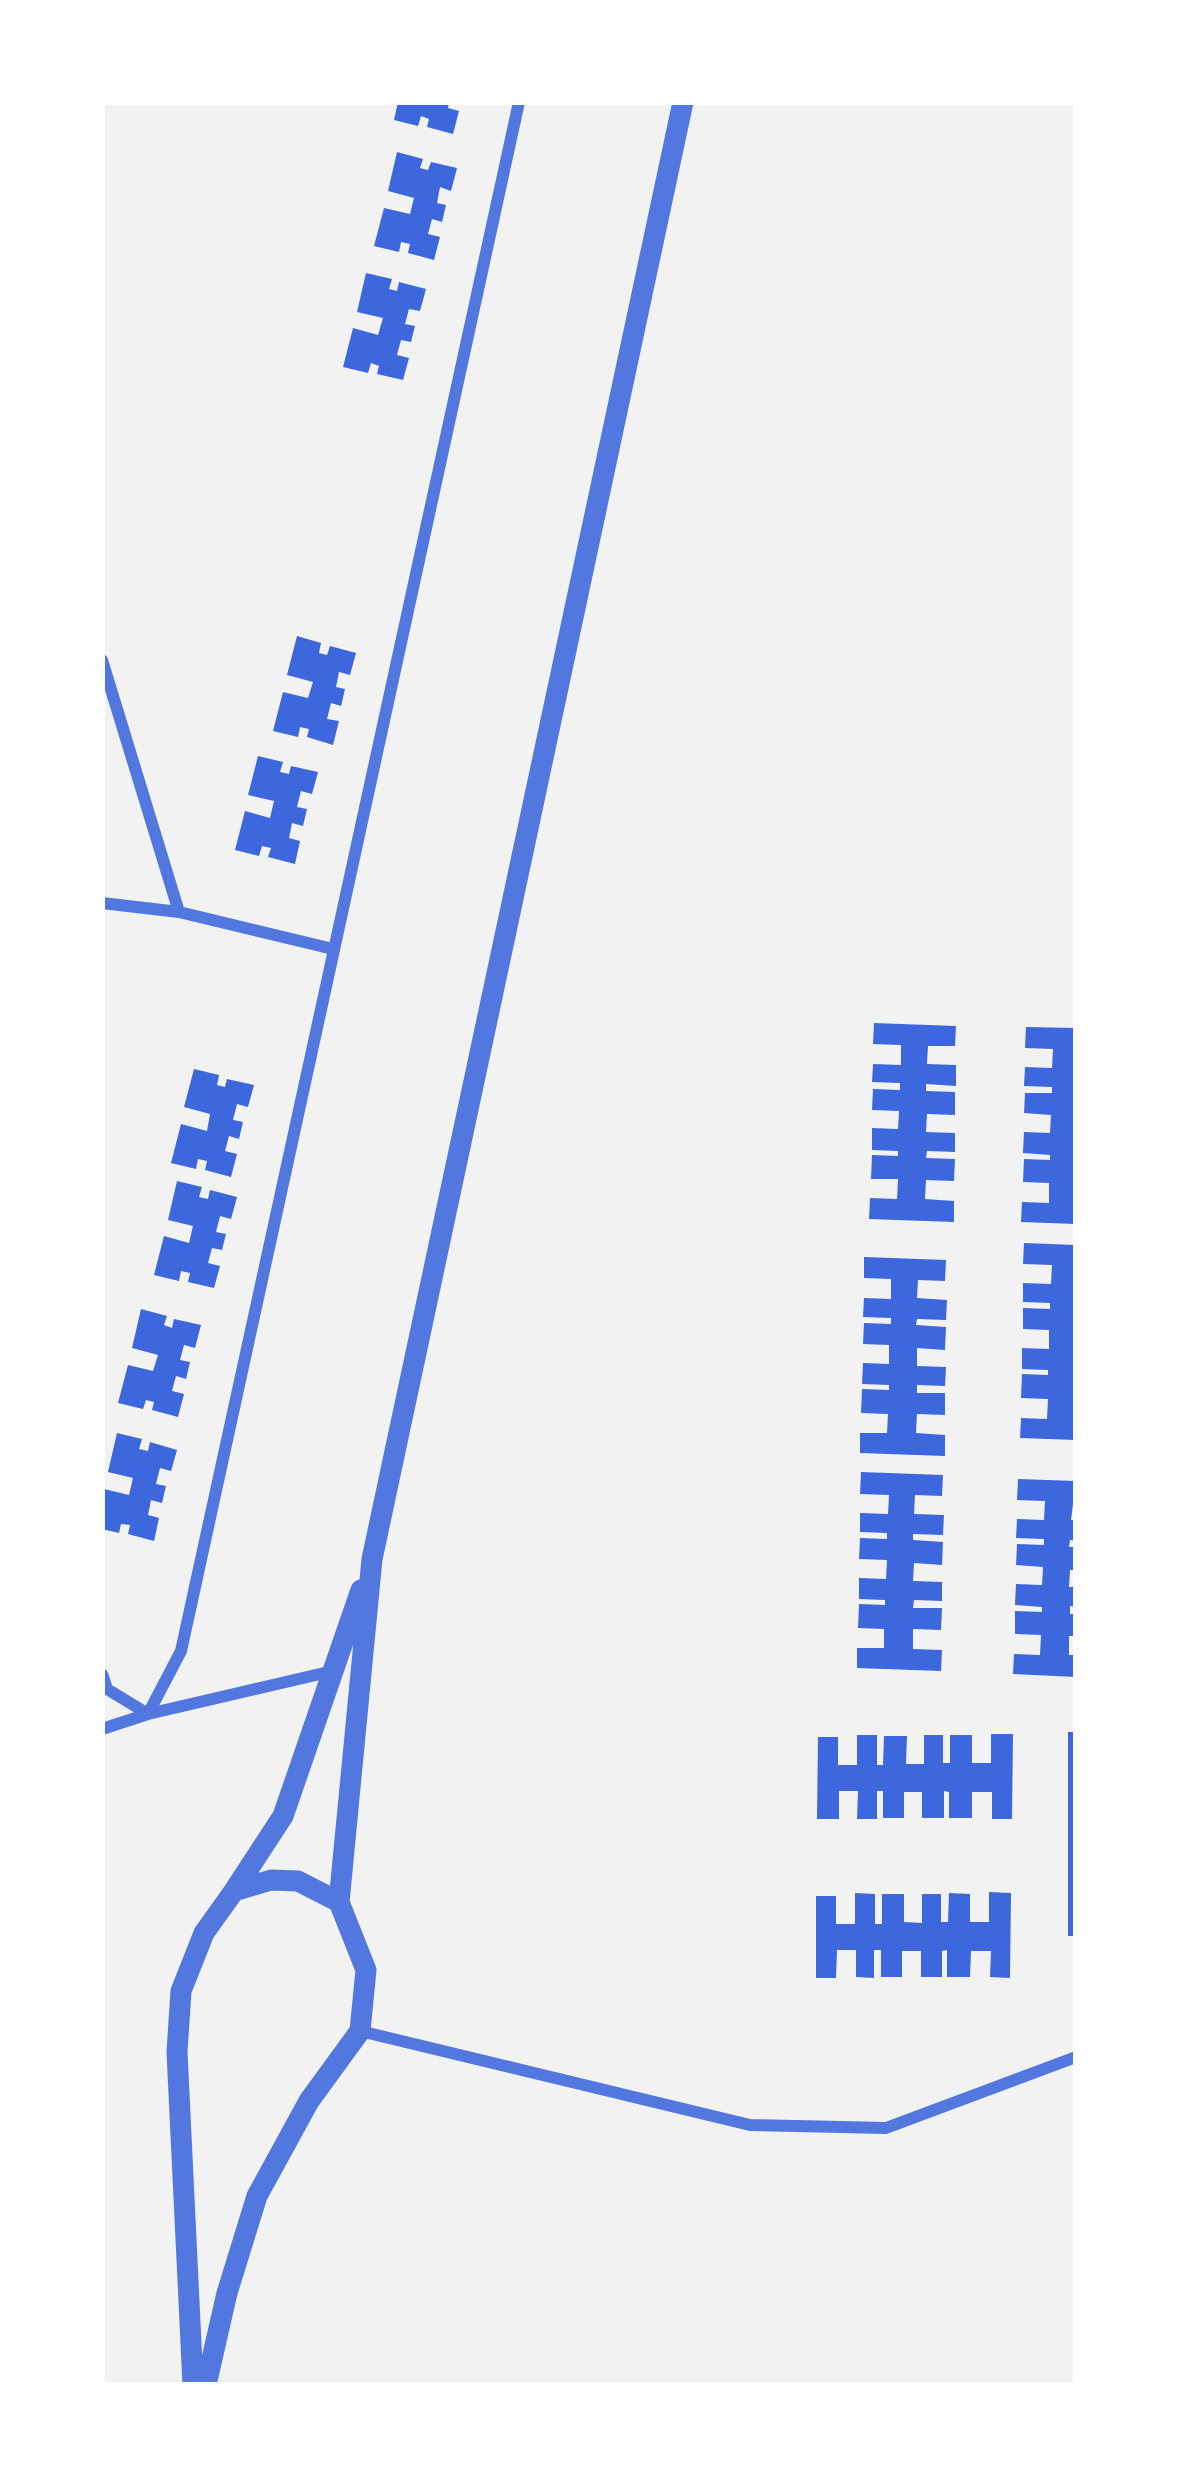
<!DOCTYPE html>
<html>
<head>
<meta charset="utf-8">
<style>
	body { margin:0 }
	#map { position:relative; width:1178px; height:2487px; overflow:hidden; background:#f2f2f2; font-family:"Alegreya Sans",sans-serif }
	canvas { display:block }
	.frame { position:absolute; inset:0; border:105px solid #fff; pointer-events:none }
</style>
</head>
<body>
<div id="map">
<canvas width="1178" height="2487"></canvas>
<div class="frame"></div>
</div>
<script>
const ctx = document.querySelector('canvas').getContext('2d');
ctx.lineJoin = 'round';
function fill(path, color) {
  ctx.fillStyle = color;
  ctx.fill(path, 'evenodd');
}
function poly(rows) {
  const path = new Path2D();
  for (const r of rows) {
    path.moveTo(r[0], r[1]);
    for (let i = 2; i < r.length; i += 2) path.lineTo(r[i], r[i + 1]);
  }
  return path;
}
function strokePath(path, color, width, dash) {
  ctx.strokeStyle = color;
  ctx.lineWidth = width;
  ctx.lineCap = dash ? 'butt' : 'round';
  ctx.setLineDash(dash || []);
  ctx.stroke(path);
}
const building = poly([
	[398,102,449,102,448,108,459,111,453,134,427,127,429,119,421,116,418,126,394,120],
	[397,152,423,159,420,168,428,170,431,162,457,168,451,191,440,187,437,203,446,205,442,222,432,219,428,234,440,237,434,260,408,253,410,244,401,242,399,252,374,246,384,208,410,214,414,198,388,191],
	[366,273,392,279,389,289,397,291,399,282,426,289,420,311,409,309,405,324,415,326,411,342,401,340,397,355,409,358,403,380,377,374,379,366,371,363,368,373,343,367,353,328,378,335,383,318,357,312],
	[297,636,321,643,319,653,327,655,330,646,356,653,350,675,339,672,336,687,345,689,341,706,331,703,327,719,339,721,333,745,307,737,309,729,300,727,298,737,273,731,283,692,308,698,313,682,287,675],
	[258,756,283,762,280,772,289,774,291,766,318,772,312,794,301,791,297,807,307,809,303,826,292,823,289,838,300,841,295,864,268,857,271,848,262,846,259,856,235,850,245,811,270,818,274,801,248,795],
	[874,1023,956,1026,955,1046,928,1046,927,1064,956,1065,956,1086,926,1084,926,1091,955,1092,955,1115,927,1114,926,1132,955,1133,955,1152,927,1151,926,1158,955,1159,954,1181,926,1180,925,1199,954,1201,954,1222,869,1219,870,1198,897,1199,898,1179,871,1179,872,1155,898,1156,898,1151,872,1150,872,1128,898,1129,899,1111,872,1110,873,1089,900,1090,900,1083,872,1082,873,1064,901,1065,901,1045,873,1044],
	[1026,1027,1076,1028,1076,1224,1021,1222,1022,1202,1049,1203,1049,1183,1023,1182,1024,1159,1050,1160,1050,1155,1023,1153,1024,1132,1050,1133,1051,1115,1024,1113,1025,1093,1052,1093,1052,1087,1024,1086,1025,1067,1052,1068,1053,1049,1025,1048],
	[194,1069,219,1075,217,1085,225,1087,227,1079,254,1085,248,1107,237,1104,233,1120,243,1122,239,1139,229,1136,225,1151,237,1154,231,1177,205,1170,207,1161,198,1159,196,1169,171,1163,181,1124,207,1131,210,1114,184,1107],
	[177,1181,202,1187,199,1197,208,1199,210,1190,237,1197,231,1219,220,1216,216,1232,226,1234,222,1250,212,1248,208,1263,220,1266,214,1288,188,1282,190,1273,181,1271,179,1281,154,1275,164,1236,189,1243,193,1226,168,1220],
	[1024,1243,1076,1245,1076,1440,1020,1438,1021,1418,1047,1419,1048,1399,1021,1398,1022,1374,1048,1375,1048,1370,1022,1369,1022,1348,1049,1349,1049,1330,1023,1329,1023,1308,1050,1309,1050,1303,1023,1302,1023,1283,1051,1284,1052,1265,1023,1264],
	[864,1257,946,1260,945,1281,918,1280,917,1298,947,1300,946,1320,917,1319,916,1325,946,1327,945,1350,917,1348,917,1366,946,1367,945,1386,917,1385,917,1393,945,1393,945,1415,917,1414,916,1433,945,1435,945,1456,860,1453,860,1433,887,1433,888,1414,861,1413,862,1389,889,1390,889,1385,862,1384,863,1363,889,1364,889,1345,863,1344,864,1323,891,1324,891,1318,863,1317,864,1298,891,1299,891,1279,864,1278],
	[141,1309,167,1316,164,1325,172,1328,174,1319,201,1325,195,1348,184,1345,180,1360,190,1362,186,1379,176,1376,172,1391,184,1394,178,1417,152,1410,154,1402,146,1400,143,1409,118,1403,128,1365,153,1371,158,1355,132,1348],
	[117,1433,142,1439,139,1449,148,1451,150,1442,177,1450,171,1471,160,1468,156,1484,166,1486,162,1503,151,1500,148,1515,159,1518,154,1541,128,1534,130,1525,121,1524,119,1533,102,1529,104,1489,129,1495,133,1478,108,1472],
	[861,1472,943,1475,942,1496,915,1495,914,1514,944,1515,943,1535,913,1534,913,1540,943,1542,942,1565,914,1563,913,1581,942,1582,942,1601,914,1600,913,1608,942,1608,941,1630,913,1629,913,1649,942,1650,941,1671,857,1668,857,1648,884,1648,884,1629,858,1628,859,1604,885,1605,885,1600,859,1599,859,1578,886,1579,887,1560,859,1559,860,1538,887,1539,887,1533,860,1532,860,1513,888,1514,889,1495,860,1494],
	[1018,1479,1076,1481,1071,1520,1076,1520,1076,1541,1070,1540,1069,1547,1076,1547,1076,1570,1070,1570,1069,1587,1076,1587,1076,1607,1070,1606,1070,1614,1076,1614,1076,1636,1069,1636,1069,1655,1076,1655,1076,1677,1013,1674,1014,1654,1040,1655,1041,1635,1015,1634,1015,1611,1042,1612,1042,1607,1015,1605,1016,1584,1042,1585,1043,1567,1016,1565,1017,1544,1044,1545,1044,1539,1016,1538,1017,1519,1044,1520,1045,1501,1017,1500],
	[1068,1732,1076,1732,1076,1936,1068,1936],
	[991,1734,1013,1734,1012,1819,992,1819,992,1792,972,1792,972,1818,949,1818,949,1792,944,1791,944,1818,922,1818,922,1792,904,1792,904,1818,883,1818,883,1791,877,1791,877,1819,857,1819,858,1791,839,1791,839,1819,817,1819,818,1737,838,1737,838,1765,857,1765,857,1735,877,1735,877,1765,883,1765,884,1736,907,1736,906,1764,924,1764,924,1735,943,1735,943,1763,950,1763,950,1735,972,1735,972,1763,991,1763],
	[989,1892,1011,1893,1010,1978,990,1977,991,1951,971,1951,970,1977,947,1977,947,1950,942,1951,942,1977,921,1977,921,1951,902,1951,902,1977,881,1977,881,1950,874,1950,874,1978,856,1977,856,1950,837,1950,836,1978,816,1978,816,1896,836,1896,836,1924,855,1924,855,1893,875,1894,875,1924,882,1924,882,1894,904,1894,904,1922,922,1923,922,1894,941,1894,941,1922,948,1922,949,1893,970,1894,970,1922,989,1922]
]);
const minor = poly([
	[102,660,179,912],
	[102,903,179,912,333,949],
	[102,1674,107,1689,148,1714],
	[148,1714,181,1651,519,102],
	[102,1729,148,1714,333,1671],
	[360,2031,750,2125,886,2128,1076,2057]
]);
const tertiary = poly([
	[234,1891,283,1816,361,1590],
	[193,2385,177,2052,181,1991,204,1933,234,1891,271,1880,298,1881,339,1902],
	[206,2385,227,2293,257,2196,309,2101,360,2031,366,1970,339,1902,372,1559,683,102]
]);
fill(building, '#3d67dc');
strokePath(minor, '#5277de', 12);
strokePath(tertiary, '#5277de', 21);
</script>
</body>
</html>
